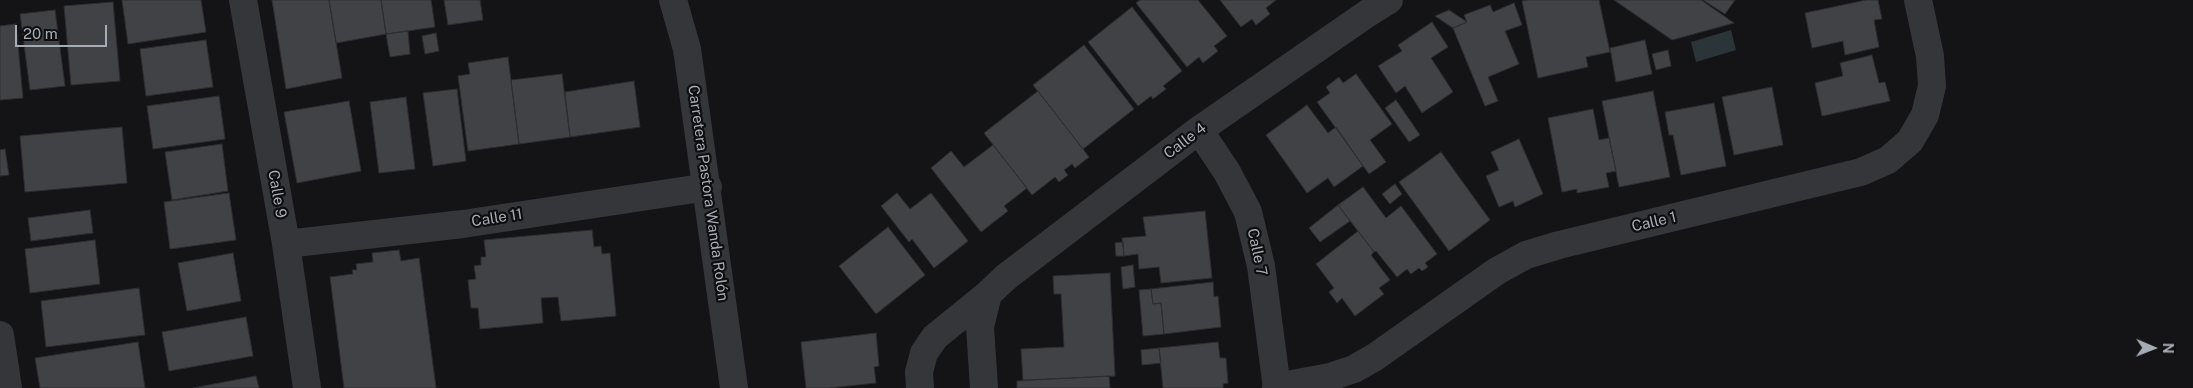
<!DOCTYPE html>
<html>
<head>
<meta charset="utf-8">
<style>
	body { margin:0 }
	#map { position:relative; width:2193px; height:388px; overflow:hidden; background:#141416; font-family:"Public Sans",sans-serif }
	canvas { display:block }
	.north { position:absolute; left:2128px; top:323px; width:50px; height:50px; -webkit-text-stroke:4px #0f0f11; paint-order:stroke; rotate:91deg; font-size:14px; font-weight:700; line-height:20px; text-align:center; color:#a6acb6 }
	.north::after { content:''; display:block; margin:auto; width:18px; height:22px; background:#a6acb6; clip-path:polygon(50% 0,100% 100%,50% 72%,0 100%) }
	.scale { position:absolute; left:15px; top:25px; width:92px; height:22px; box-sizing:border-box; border:2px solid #a6acb6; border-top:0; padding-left:6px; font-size:15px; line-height:18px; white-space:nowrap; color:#a6acb6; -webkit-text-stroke:4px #0f0f11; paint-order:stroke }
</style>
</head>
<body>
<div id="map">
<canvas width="2193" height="388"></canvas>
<div class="north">N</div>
<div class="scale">20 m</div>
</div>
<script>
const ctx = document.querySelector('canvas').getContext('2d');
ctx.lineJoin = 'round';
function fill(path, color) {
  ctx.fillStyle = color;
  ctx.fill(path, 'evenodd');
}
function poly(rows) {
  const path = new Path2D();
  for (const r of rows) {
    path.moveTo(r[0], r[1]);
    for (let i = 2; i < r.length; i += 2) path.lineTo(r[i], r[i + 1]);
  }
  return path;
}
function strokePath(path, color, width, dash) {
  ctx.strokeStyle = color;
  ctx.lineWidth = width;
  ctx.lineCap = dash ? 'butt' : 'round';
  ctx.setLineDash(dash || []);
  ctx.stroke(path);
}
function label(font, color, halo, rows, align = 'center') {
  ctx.font = font + ' "Public Sans",sans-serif';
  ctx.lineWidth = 4.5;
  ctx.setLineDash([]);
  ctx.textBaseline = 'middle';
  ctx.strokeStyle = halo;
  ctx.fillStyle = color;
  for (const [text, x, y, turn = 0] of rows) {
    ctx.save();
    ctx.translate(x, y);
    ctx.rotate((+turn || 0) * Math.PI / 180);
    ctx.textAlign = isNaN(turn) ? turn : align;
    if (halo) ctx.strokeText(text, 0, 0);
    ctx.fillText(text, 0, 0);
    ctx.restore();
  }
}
const water = poly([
	[1731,30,1736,50,1696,62,1691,42]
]);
const building = poly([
	[122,0,201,0,206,32,128,44,122,0],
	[272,0,329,0,342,78,286,89,272,0],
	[329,0,381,0,386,34,336,43,329,0],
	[381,0,431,0,435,27,386,34,381,0],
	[444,0,480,0,483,20,448,25,444,0],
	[1140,0,1198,0,1227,36,1214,46,1218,51,1203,63,1199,57,1187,67,1136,3,1140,0],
	[1220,0,1276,0,1266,8,1270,14,1256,25,1252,19,1241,27,1220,0],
	[1527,0,1599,0,1610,52,1586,57,1588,67,1538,78,1522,1,1527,0],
	[1614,0,1701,0,1734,23,1672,40,1614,0],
	[1703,0,1735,0,1725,14,1703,0],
	[1866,0,1878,0,1882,19,1874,20,1879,47,1845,55,1843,41,1812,48,1805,13,1866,0],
	[113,2,120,81,71,85,64,6,113,2],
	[1514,3,1522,25,1505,31,1519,64,1488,77,1498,101,1485,106,1453,28,1467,22,1464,15,1490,5,1493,12,1514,3],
	[1132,7,1182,71,1163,86,1166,89,1153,99,1151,96,1138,106,1088,42,1132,7],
	[55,10,65,86,30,90,20,14,55,10],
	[1449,10,1467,22,1453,28,1435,16,1449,10],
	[1432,22,1448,47,1431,58,1453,92,1422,113,1405,86,1396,93,1378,66,1402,51,1398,45,1432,22],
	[16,24,23,98,0,100,0,26,16,24],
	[408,31,410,54,390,57,386,34,408,31],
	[436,33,439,51,425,54,422,36,436,33],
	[206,40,213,87,146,96,140,49,206,40],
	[1645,40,1652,74,1616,82,1610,48,1645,40],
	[1084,45,1134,109,1083,149,1033,85,1084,45],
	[1668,50,1671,66,1656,70,1652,54,1668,50],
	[1872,55,1879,83,1885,82,1890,101,1822,116,1815,83,1843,76,1840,63,1872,55],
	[508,57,519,144,468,151,458,76,470,74,468,63,508,57],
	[562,74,570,137,519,144,511,80,562,74],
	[1356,74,1392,124,1370,140,1386,162,1369,174,1317,102,1330,93,1326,87,1339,77,1343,83,1356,74],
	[634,81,640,127,570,137,565,92,634,81],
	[1772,87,1783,145,1734,155,1722,97,1772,87],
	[457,89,466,161,433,166,423,93,457,89],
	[1038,91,1089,157,1075,168,1072,164,1064,170,1068,175,1059,182,1055,177,1032,195,984,133,1038,91],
	[1653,91,1670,177,1619,187,1602,101,1653,91],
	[219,96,225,139,153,149,147,106,219,96],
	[406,97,415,169,379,173,370,102,406,97],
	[1396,100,1420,135,1409,142,1385,108,1396,100],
	[349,101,361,171,297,183,284,112,349,101],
	[1714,103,1726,166,1681,175,1673,135,1669,135,1665,112,1714,103],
	[1307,105,1328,133,1336,127,1363,166,1334,187,1328,178,1307,193,1266,135,1307,105],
	[1593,109,1599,140,1609,138,1616,171,1606,173,1609,187,1577,193,1577,189,1562,192,1548,118,1593,109],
	[122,127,127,183,25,192,20,136,122,127],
	[1519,139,1543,194,1515,207,1513,201,1499,207,1486,176,1499,170,1491,152,1519,139],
	[222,144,228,191,172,200,165,152,222,144],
	[993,145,1027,188,1004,206,1008,211,981,232,931,168,951,151,964,167,993,145],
	[5,149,9,175,0,176,0,150,5,149],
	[1441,152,1490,220,1449,251,1399,182,1441,152],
	[1395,184,1402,194,1390,204,1382,194,1395,184],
	[1363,187,1386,218,1401,206,1437,254,1425,263,1428,267,1422,271,1419,268,1411,274,1407,269,1397,277,1376,251,1374,252,1338,205,1363,187],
	[229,193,236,240,170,249,164,202,229,193],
	[897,193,910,209,931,193,968,241,934,268,912,239,909,242,881,206,897,193],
	[1338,205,1350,221,1320,242,1309,228,1338,205],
	[90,210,93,233,31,241,28,218,90,210],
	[1205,211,1212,278,1161,283,1159,267,1139,269,1138,254,1124,256,1122,238,1146,236,1143,217,1205,211],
	[888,227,925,275,876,314,839,266,888,227],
	[592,230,594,247,601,246,602,254,610,253,616,316,561,321,558,297,541,298,543,323,480,329,478,308,471,308,468,280,476,279,474,266,481,265,481,257,486,257,484,240,592,230],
	[1358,231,1374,252,1371,255,1390,280,1379,288,1384,294,1355,316,1342,298,1337,303,1329,292,1334,288,1316,264,1358,231],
	[95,240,100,284,30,293,25,249,95,240],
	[1123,242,1124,256,1116,256,1115,243,1123,242],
	[399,250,401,261,419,258,436,388,344,388,330,277,353,274,352,270,357,270,356,264,373,262,372,253,399,250],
	[233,253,241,301,187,311,178,263,233,253],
	[1133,265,1135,287,1123,289,1121,267,1133,265],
	[1110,273,1115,376,1023,380,1021,349,1064,347,1061,294,1054,294,1053,276,1110,273],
	[1213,282,1214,297,1218,296,1221,327,1164,334,1161,303,1153,304,1151,289,1213,282],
	[139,288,145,335,46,347,41,301,139,288],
	[1151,289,1153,304,1161,303,1164,334,1143,336,1139,290,1151,289],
	[246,317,253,356,169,371,162,332,246,317],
	[876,333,879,366,874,367,876,383,829,388,806,388,801,342,876,333],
	[138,342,145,388,40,388,35,358,138,342],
	[1218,342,1220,358,1226,358,1228,383,1223,384,1223,388,1163,388,1159,348,1218,342],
	[1159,348,1161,363,1142,365,1141,350,1159,348],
	[256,376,259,388,193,388,256,376],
	[1109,376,1110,388,1017,388,1017,381,1109,376]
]);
const minor = poly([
	[243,0,286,244,307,388],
	[1199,130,1227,172,1248,212,1261,266,1277,388],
	[286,244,463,224,708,187],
	[988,294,1006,277,1199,130,1368,13,1389,0],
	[0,335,8,388],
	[1276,387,1330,377,1354,369,1375,357,1497,271,1526,255,1559,245,1861,172,1888,160,1910,141,1925,115,1932,86,1930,56,1918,0],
	[920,388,919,372,924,353,935,337,988,294,980,327,984,388]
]);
const tertiary = poly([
	[673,0,687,49,734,388]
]);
const streetNames = [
	["Calle 4",1185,141,-37],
	["Carretera Pastora Wanda Rolón",708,193,82],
	["Calle 9",277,194,80],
	["Calle 11",497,218,-9],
	["Calle 1",1654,222,-13],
	["Calle 7",1257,252,78]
];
fill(water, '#2a3439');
fill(building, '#404246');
strokePath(building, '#2e2e32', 1);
strokePath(minor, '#35363a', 28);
strokePath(tertiary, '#35363a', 28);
label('15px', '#a6acb6', '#0f0f11', streetNames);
</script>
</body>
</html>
